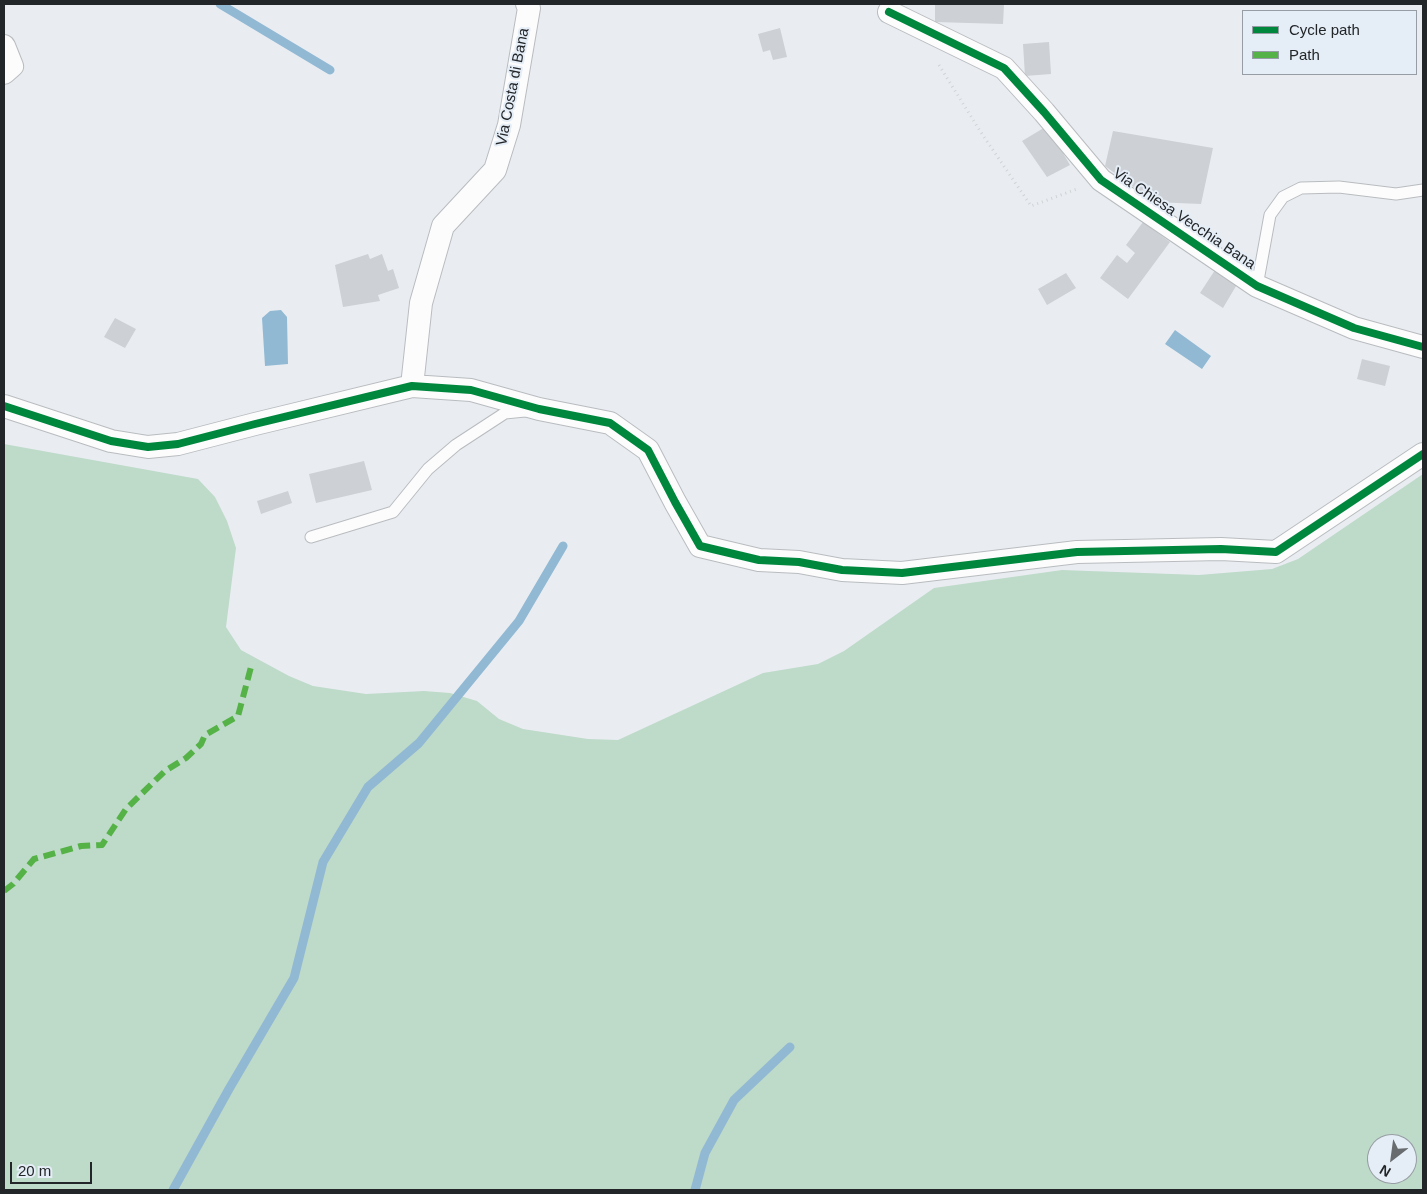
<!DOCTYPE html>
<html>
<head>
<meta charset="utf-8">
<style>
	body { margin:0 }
	#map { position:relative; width:1427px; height:1194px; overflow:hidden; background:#e9edf2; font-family:Arial,sans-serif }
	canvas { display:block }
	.frame { position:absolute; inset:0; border:5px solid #232629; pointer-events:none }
	.legend { position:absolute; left:1242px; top:10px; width:175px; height:65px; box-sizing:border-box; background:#e5edf6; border:1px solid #979da4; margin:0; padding:6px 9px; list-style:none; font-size:15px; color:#232629 }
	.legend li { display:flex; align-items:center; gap:10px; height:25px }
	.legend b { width:25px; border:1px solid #979da4 }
	.north { position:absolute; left:1367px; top:1134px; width:50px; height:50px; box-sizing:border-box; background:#e5edf6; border:1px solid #979da4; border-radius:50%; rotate:210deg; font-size:14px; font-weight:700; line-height:20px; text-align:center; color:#232629 }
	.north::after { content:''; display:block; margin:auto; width:18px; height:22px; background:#686c6f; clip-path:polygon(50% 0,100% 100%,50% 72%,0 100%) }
	.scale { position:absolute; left:10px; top:1162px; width:82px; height:22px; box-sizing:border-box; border:2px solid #232629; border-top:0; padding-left:6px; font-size:15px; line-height:18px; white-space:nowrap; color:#232629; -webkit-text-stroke:4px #e5edf6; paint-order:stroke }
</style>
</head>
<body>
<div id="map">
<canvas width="1427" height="1194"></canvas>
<div class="frame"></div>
<ul class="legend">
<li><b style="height:6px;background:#00873e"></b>Cycle path</li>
<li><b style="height:6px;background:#55b246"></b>Path</li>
</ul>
<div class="north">N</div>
<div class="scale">20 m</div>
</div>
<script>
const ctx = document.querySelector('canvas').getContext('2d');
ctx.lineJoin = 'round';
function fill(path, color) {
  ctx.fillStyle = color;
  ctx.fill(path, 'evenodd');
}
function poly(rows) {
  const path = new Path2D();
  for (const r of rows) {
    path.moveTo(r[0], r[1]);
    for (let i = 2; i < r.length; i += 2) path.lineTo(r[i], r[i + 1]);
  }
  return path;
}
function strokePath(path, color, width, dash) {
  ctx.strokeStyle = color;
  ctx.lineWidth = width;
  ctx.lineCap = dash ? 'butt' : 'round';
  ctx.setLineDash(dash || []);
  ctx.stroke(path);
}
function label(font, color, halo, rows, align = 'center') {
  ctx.font = font + ' Arial,sans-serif';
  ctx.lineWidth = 4;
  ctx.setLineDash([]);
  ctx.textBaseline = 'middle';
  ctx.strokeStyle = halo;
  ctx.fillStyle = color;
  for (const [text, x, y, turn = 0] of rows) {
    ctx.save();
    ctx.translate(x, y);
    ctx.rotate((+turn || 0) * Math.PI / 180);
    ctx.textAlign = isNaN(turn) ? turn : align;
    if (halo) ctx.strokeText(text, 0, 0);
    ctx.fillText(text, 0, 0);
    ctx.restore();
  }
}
const green = poly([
	[4,444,198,479,215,497,227,521,236,548,226,627,241,650,289,676,313,686,366,694,424,691,450,693,477,701,499,719,523,729,588,739,618,740,763,673,818,664,844,651,934,588,1062,570,1199,575,1272,569,1298,559,1423,474,1423,1190,4,1190],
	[1377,1144,1407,1144,1407,1174,1377,1174]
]);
const water = poly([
	[281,310,287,317,288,364,265,366,262,318,270,311],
	[1175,330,1211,356,1202,369,1165,344]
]);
const stream = poly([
	[220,4,330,70],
	[173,1190,229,1089,294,978,323,862,368,787,419,743,519,621,563,546],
	[695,1190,705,1153,734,1100,790,1047]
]);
const building = poly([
	[935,4,1004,4,1003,24,935,22],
	[780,28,787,57,773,60,770,50,763,52,758,34],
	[1049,42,1051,74,1025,76,1023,44],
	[1047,126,1070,165,1047,177,1022,141],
	[1113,131,1213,148,1201,204,1154,202,1105,166],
	[1143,222,1170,242,1128,299,1100,278,1117,255,1127,263,1135,253,1126,245],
	[368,254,370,259,382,254,388,271,393,269,399,288,378,295,380,301,343,307,335,265],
	[1215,270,1239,281,1223,308,1200,293],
	[1066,273,1076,288,1047,305,1038,289],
	[115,318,136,329,125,348,104,337],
	[1362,359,1390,366,1385,386,1357,379],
	[364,461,372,490,316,503,309,474],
	[288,491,292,503,261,514,257,501]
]);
const path = poly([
	[939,65,980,131,1031,206,1077,189]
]);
const lane = poly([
	[1257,286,1270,215,1283,197,1301,188,1339,187,1396,194,1423,190],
	[311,537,393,512,428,469,456,445,505,413,525,411]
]);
const street = poly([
	[889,12,1004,68,1044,112,1101,180,1257,286,1354,328,1423,347],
	[4,46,12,66,4,73],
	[412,386,421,303,443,226,495,170,509,125,529,8,527,4],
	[4,406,111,441,148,447,178,444,255,424,412,386,471,390,539,409,610,423,648,450,675,502,700,546,759,560,799,562,842,570,902,573,1077,552,1221,549,1276,552,1423,454]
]);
const quiet = poly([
	[4,891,13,884,34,859,81,846,102,845,126,809,165,771,186,758,201,744,205,735,238,716,251,667]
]);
const cycleway = poly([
	[889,12,1004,68,1044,112,1101,180,1257,286,1354,328,1423,347],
	[4,406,111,441,148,447,178,444,255,424,412,386,471,390,539,409,610,423,648,450,675,502,700,546,759,560,799,562,842,570,902,573,1077,552,1221,549,1276,552,1423,454]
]);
const streetNames = [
	["Via Costa di Bana",513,87,-79],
	["Via Chiesa Vecchia Bana",1184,219,34]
];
fill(green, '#bedac9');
fill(water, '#92b9d3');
strokePath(stream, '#92b9d3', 9);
fill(building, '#cdd0d4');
strokePath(lane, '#b9bcbf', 13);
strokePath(street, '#b9bcbf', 24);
strokePath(path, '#d0d2d3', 3, [1, 4]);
strokePath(lane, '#fcfcfd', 11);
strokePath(street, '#fcfcfd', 22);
strokePath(quiet, '#55b246', 6, [12, 6]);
strokePath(cycleway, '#00873e', 8);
label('15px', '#232629', '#e5edf6', streetNames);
</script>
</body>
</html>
